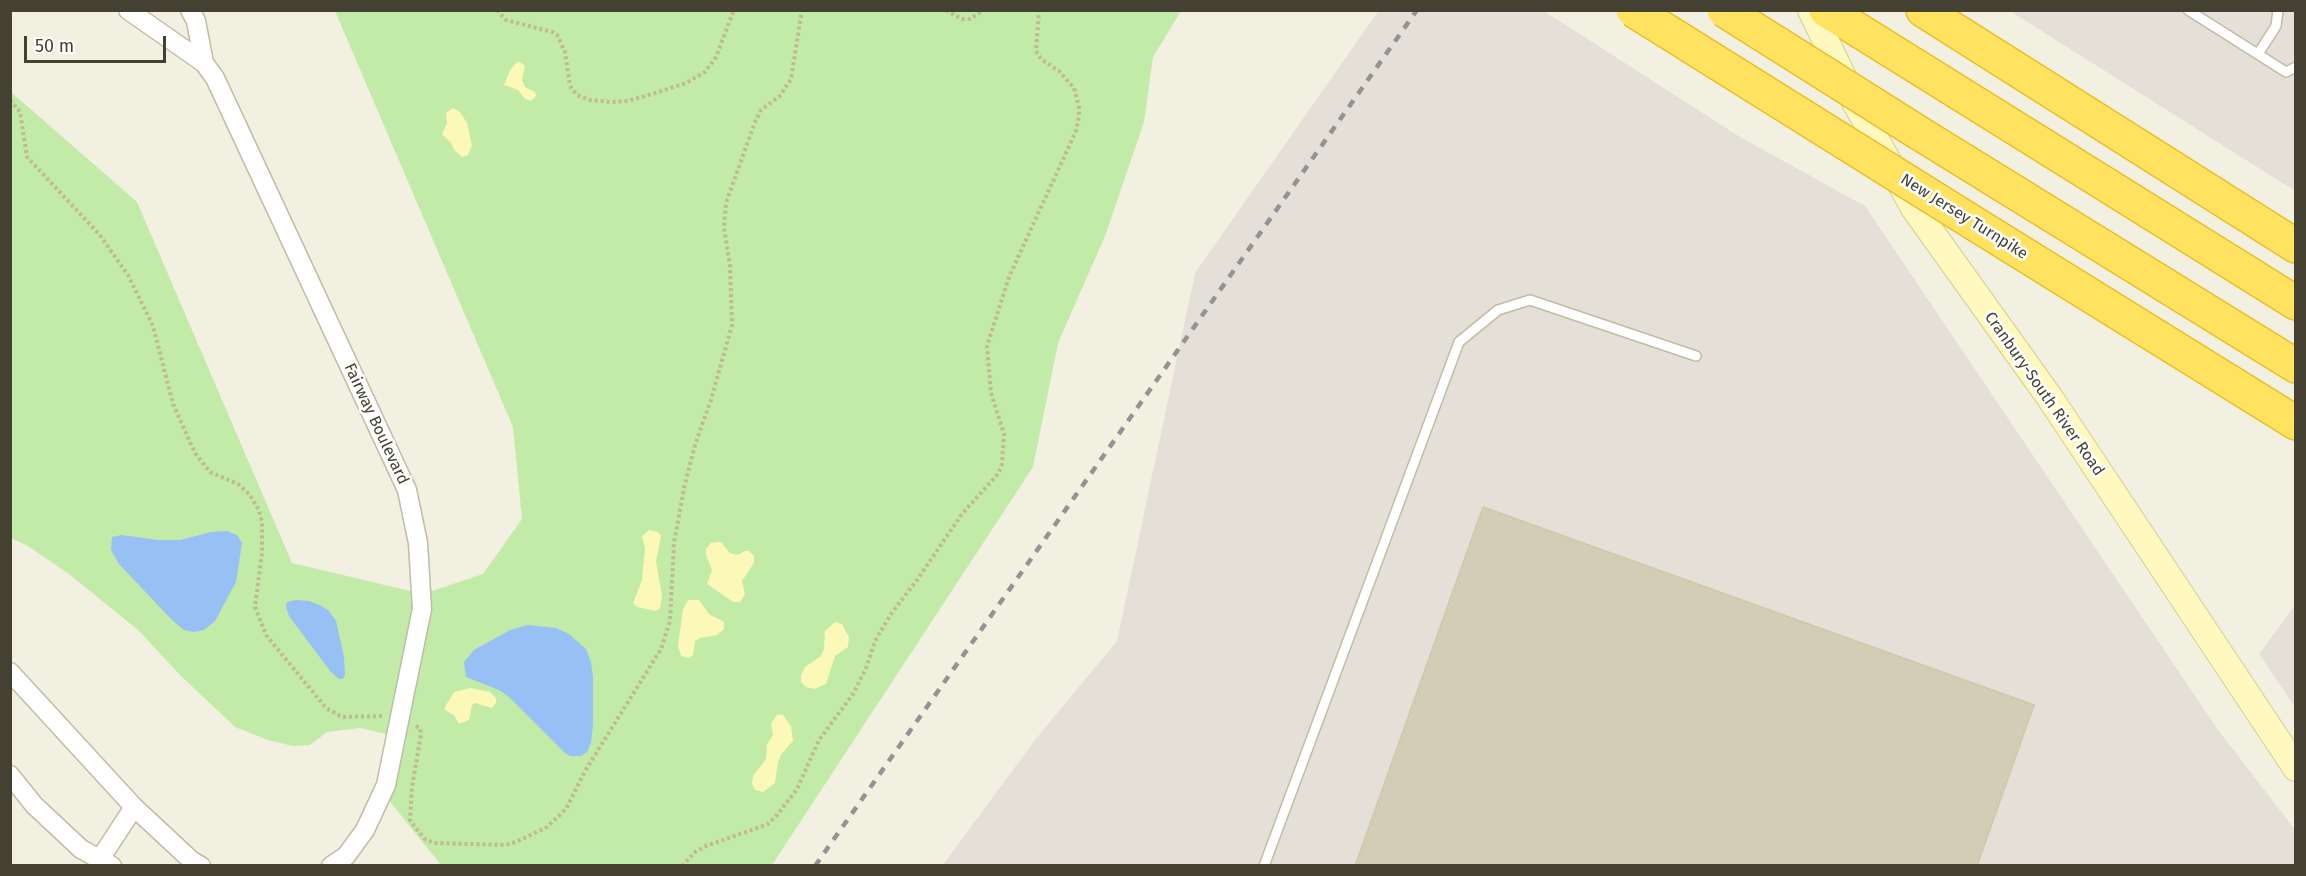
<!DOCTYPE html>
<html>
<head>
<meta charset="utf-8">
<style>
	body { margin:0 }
	#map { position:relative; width:2306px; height:876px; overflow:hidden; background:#f2f0e1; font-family:"Fira Sans",sans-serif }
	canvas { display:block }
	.frame { position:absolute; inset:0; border:12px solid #444032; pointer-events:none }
	.scale { position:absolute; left:24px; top:36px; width:142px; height:27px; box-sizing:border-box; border:3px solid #444032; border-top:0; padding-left:8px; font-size:18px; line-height:21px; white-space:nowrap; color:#444032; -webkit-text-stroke:4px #fff; paint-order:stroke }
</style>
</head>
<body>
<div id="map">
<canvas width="2306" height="876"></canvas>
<div class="frame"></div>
<div class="scale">50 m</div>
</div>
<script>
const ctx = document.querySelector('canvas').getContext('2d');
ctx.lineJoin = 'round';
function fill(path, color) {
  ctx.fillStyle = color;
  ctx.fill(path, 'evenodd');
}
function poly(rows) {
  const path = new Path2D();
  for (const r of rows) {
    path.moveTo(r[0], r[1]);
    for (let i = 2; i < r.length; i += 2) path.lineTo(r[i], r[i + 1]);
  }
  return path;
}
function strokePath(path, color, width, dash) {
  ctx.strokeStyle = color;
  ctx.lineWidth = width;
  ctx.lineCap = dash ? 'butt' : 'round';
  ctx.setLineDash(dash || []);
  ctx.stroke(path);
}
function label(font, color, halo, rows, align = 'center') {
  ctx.font = font + ' "Fira Sans",sans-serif';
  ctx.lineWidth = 5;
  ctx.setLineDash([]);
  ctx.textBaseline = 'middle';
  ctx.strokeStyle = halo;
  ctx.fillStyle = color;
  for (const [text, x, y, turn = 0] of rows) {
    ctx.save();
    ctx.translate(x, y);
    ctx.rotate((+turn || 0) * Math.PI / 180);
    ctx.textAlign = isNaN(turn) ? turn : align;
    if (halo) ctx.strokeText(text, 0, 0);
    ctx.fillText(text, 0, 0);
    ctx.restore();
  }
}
const industrial = poly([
	[1379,10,1544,11,1740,137,1865,206,2218,730,2296,831,2295,866,942,866,1035,740,1117,641,1195,273],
	[2010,11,2295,11,2295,191],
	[2295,605,2295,707,2259,654]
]);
const green = poly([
	[335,11,1181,11,1153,57,1144,122,1105,236,1058,343,1033,467,772,865,441,865,387,798,399,737,360,728,327,732,310,745,293,746,268,740,235,727,180,675,138,630,69,574,28,546,11,538,11,92,137,202,292,563,423,594,483,574,522,519,513,427]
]);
const sand = poly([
	[517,62,520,62,525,66,522,80,525,87,535,92,536,96,531,101,525,99,518,90,504,85,510,70],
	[453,108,460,112,467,123,472,146,468,155,462,157,455,151,451,143,442,134,447,123,446,113],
	[649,530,658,532,661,536,656,561,662,596,660,608,656,611,637,607,633,603,642,580,645,548,642,536],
	[717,542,721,542,730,553,738,555,744,551,749,551,754,556,754,563,742,581,745,594,740,602,733,602,707,584,712,570,706,555,706,549,711,543],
	[688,600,699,600,709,614,724,622,724,629,717,635,700,638,695,641,693,655,689,658,681,656,678,646,683,609],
	[835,622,842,624,849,637,848,647,835,656,826,684,814,689,806,687,801,682,801,675,805,667,821,656,824,649,825,631],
	[470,688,490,692,496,698,496,703,492,708,475,703,472,705,469,720,459,724,454,715,445,710,445,707,454,692],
	[777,715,783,715,791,726,793,741,782,753,778,762,775,783,763,792,755,790,752,784,753,776,766,759,767,744,773,735,771,723]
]);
const water = poly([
	[227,531,237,535,242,543,236,582,215,621,204,630,194,632,184,630,172,620,119,564,111,550,112,537,122,535,158,540,180,540,211,532],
	[296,600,309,601,322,606,329,611,336,621,344,657,345,675,343,679,339,679,331,672,289,616,286,607,287,602],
	[528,625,556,628,569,634,586,649,591,662,593,676,593,725,591,743,587,752,581,756,570,756,565,753,509,697,499,690,466,677,464,662,474,650,510,630]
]);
const building = poly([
	[1483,507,2034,705,1977,866,1355,866,1483,507]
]);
const path = poly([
	[497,10,506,20,552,32,557,35,565,52,570,86,577,95,590,100,611,102,628,101,655,93,686,83,705,72,716,57,734,10],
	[946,10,962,19,970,19,984,10],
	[10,100,20,112,27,157,99,234,128,275,153,326,173,404,195,453,210,472,238,484,249,494,259,510,262,522,262,553,255,607,266,635,326,708,342,717,383,716],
	[416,726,420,728,421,734,412,787,410,820,418,831,425,839,434,843,505,845,516,842,547,827,566,809,585,771,661,649,670,621,674,543,684,488,695,445,711,400,732,325,730,266,724,228,726,203,755,122,761,110,780,96,791,79,802,10],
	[682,866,695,852,706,846,757,828,768,824,777,815,797,789,819,740,853,694,866,668,875,641,891,614,917,580,962,514,998,474,1002,464,1004,434,991,393,987,346,1009,277,1076,131,1079,116,1079,107,1074,88,1059,71,1041,59,1036,51,1039,10]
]);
const lane = poly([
	[2188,10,2286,72,2296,67],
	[2258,54,2276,26,2278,10],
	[1264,866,1459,342,1498,310,1530,300,1696,356]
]);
const street = poly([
	[128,10,204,63,215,78,407,490,418,543,422,609,386,785,365,830,346,856,331,866],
	[190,10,196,21,204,63],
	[10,672,134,807,192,861,201,866],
	[10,775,34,805,81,849,112,866],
	[100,859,134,807]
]);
const secondary = poly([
	[1811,10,1855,102,1914,208,2050,398,2296,768]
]);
const highway = poly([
	[1826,10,2296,303],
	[1923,10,2296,246],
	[1919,133,2296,366],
	[1980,227,2296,423]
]);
const rail = poly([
	[815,866,1417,10]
]);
const highwayBridge = poly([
	[1633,10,1980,227],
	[1724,10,1919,133]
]);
const streetNames = [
	["New Jersey Turnpike",1964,217,32],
	["Cranbury-South River Road",2044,394,55],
	["Fairway Boulevard",376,424,65]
];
fill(industrial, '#e4e0d7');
fill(green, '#c1eba6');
fill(sand, '#fbf8b8');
fill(water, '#97c0f5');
fill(building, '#d4cdb6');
strokePath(building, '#d0c7a9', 1.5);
strokePath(lane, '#c1bca6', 12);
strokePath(street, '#c1bca6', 21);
strokePath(secondary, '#d6cf8d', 28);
strokePath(highway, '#e9bf25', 36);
strokePath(path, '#c1b894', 4, [3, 3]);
strokePath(lane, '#fff', 9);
strokePath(street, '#fff', 18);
strokePath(secondary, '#fff9bf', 26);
strokePath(highway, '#ffe360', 33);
strokePath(rail, '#939393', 4.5, [8, 8]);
strokePath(highwayBridge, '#e9bf25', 36, []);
strokePath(highwayBridge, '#ffe360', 33);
label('16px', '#444032', '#fff', streetNames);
</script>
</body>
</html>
